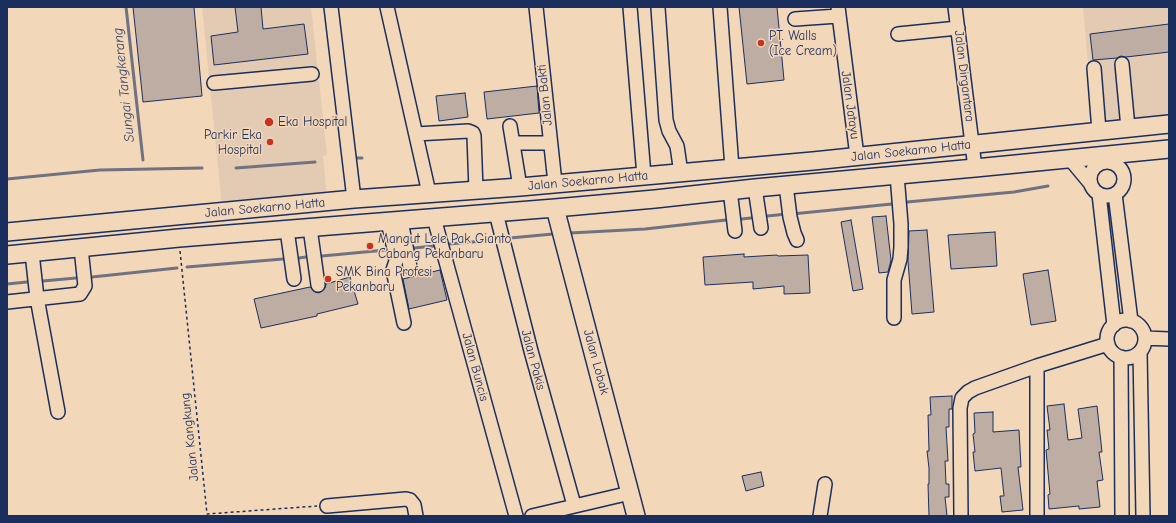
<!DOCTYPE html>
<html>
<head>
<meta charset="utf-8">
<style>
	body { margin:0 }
	#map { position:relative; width:1176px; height:523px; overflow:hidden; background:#f3d7b9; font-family:"Comic Neue",sans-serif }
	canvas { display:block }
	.frame { position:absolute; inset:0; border:8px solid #1b2f5e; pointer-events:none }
</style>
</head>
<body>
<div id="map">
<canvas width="1176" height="523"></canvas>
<div class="frame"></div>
</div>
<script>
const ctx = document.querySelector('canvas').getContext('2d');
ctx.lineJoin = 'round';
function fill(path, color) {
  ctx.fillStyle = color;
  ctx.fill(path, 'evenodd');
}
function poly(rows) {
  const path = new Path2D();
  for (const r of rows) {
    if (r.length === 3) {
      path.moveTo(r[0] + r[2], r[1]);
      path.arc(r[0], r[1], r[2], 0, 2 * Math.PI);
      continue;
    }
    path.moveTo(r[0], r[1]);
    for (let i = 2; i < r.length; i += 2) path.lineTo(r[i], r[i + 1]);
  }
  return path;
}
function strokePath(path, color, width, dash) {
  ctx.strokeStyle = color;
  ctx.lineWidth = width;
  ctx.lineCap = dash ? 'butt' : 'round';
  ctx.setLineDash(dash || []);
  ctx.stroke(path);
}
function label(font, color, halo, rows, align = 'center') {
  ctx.font = font + ' "Comic Neue",sans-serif';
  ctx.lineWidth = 3;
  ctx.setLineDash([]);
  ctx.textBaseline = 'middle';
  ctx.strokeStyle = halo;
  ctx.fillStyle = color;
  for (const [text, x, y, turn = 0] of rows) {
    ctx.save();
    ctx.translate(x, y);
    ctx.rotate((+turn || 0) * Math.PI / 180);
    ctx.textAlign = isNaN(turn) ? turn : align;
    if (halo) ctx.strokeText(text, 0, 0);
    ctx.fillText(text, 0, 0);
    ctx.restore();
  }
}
const built = poly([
	[202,7,311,7,327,155,323,156,327,198,222,206],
	[1083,7,1169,7,1169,121,1094,128]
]);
const stream = poly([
	[126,7,143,160],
	[357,158,362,158],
	[236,168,315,162],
	[7,179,100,170,202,168],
	[907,202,1014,192,1048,186],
	[792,214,892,204],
	[767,216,787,214],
	[742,219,751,218],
	[570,233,645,229,726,220],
	[510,238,553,234],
	[449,244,495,240],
	[414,248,434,246],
	[322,256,386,250],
	[299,258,306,257],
	[187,267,283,259],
	[92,277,177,268],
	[43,281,76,278],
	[7,284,27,282]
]);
const building = poly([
	[133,7,194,7,202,96,143,102,133,7],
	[235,7,261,7,263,29,304,24,308,54,214,65,211,36,238,32,235,7],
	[739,7,777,7,784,80,747,84,739,7],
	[1169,24,1169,52,1126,57,1121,56,1117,58,1093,60,1090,34,1169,24],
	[537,86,539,113,487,119,484,92,537,86],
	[465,93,468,117,439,121,436,96,465,93],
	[886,216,891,260,888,272,879,273,872,217,886,216],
	[851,220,863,289,853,291,841,222,851,220],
	[927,230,934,312,912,314,908,261,909,231,927,230],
	[995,232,997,266,951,269,948,235,995,232],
	[744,254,744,257,777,255,778,256,808,255,810,293,784,294,784,286,753,289,753,282,705,285,703,257,744,254],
	[440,270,447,300,409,309,403,279,440,270],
	[1048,270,1056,321,1031,325,1023,274,1048,270],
	[350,277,358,304,317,314,317,316,261,328,254,299,310,287,315,292,319,293,325,288,326,284,350,277],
	[952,396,952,409,949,409,949,427,946,427,948,461,945,461,946,484,949,484,949,497,945,497,947,516,929,516,928,484,929,484,929,468,927,451,929,451,928,415,931,415,930,397,952,396],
	[1064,404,1068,440,1082,438,1078,409,1097,406,1102,452,1099,452,1103,480,1097,481,1100,507,1079,509,1079,506,1049,509,1048,495,1050,494,1046,450,1049,449,1047,430,1050,430,1047,406,1064,404],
	[993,412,993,432,1019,430,1021,467,1018,467,1023,510,1002,512,1000,496,1004,496,1001,468,975,471,973,452,975,452,973,434,975,433,974,413,993,412],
	[761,472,764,486,746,491,742,476,761,472]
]);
const path = poly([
	[180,251,207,514,317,506]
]);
const minor = poly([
	[331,7,354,199],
	[387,7,429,193],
	[536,7,555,183],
	[630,7,644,176],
	[720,7,732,168],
	[838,7,857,156],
	[955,7,975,168],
	[658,8,666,120,669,131,677,146,681,173],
	[795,19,838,16],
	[898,34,958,28],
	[1122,64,1128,128],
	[1094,68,1099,131],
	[214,83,312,74],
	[510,126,520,187],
	[416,134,468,131,473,133,474,136,476,190],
	[513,143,550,143],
	[1070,159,1090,183],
	[1107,179,17],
	[786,185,790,217,794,233,797,240],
	[755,188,761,228],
	[730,190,735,231],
	[1099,194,1114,325],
	[1115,194,1131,321],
	[496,213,531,351,574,505],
	[434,218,516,516],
	[401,221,410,267],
	[388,222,395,253,396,261,393,270,394,275,404,323],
	[310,228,318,285],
	[287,230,294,279],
	[32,253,37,298,58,412],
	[7,302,80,294,85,286,81,248],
	[894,318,894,280,900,259,901,247,901,224,897,175],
	[1126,339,19],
	[1145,338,1169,339],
	[1140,352,1143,516],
	[1121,357,1122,516],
	[327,506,406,499,410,500,414,505,416,516],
	[532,516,630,493],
	[820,516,825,484],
	[961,516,960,408,962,398,968,392,975,388,1037,366,1108,344],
	[1037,516,1037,366]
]);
const major = poly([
	[555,208,636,516],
	[7,232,354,199,520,187,813,161,1169,124],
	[7,255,179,238,555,208,655,199,755,188,975,168,1169,149]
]);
const markers = [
	[761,43,4,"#c8321e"],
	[269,122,5,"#c8321e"],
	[270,142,4,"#c8321e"],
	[370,246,4,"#c8321e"],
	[328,279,4,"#c8321e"]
];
const poiNames = [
	["PT. Walls",769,36],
	["(Ice Cream)",769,51],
	["Eka Hospital",278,122],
	["Parkir Eka",262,135,"right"],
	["Hospital",262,150,"right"],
	["Mangut Lele Pak Gianto",378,239],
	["Cabang Pekanbaru",378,254],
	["SMK Bina Profesi",336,272],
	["Pekanbaru",336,287]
];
const streetNames = [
	["Jalan Dirgantara",964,76,83],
	["Jalan Bakti",545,95,-96],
	["Jalan Jatayu",850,105,82],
	["Jalan Soekarno Hatta",911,151,-6],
	["Jalan Soekarno Hatta",588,181,-5],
	["Jalan Soekarno Hatta",265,208,-5],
	["Jalan Pakis",533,360,75],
	["Jalan Lobak",596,362,75],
	["Jalan Buncis",475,367,75],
	["Jalan Kangkung",190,437,-96]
];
const waterNames = [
	["Sungai Tangkerang",124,85,-96]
];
fill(built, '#e3cab2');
strokePath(stream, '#707282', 3);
fill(building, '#beada3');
strokePath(building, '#1b2f5e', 1);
strokePath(minor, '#1b2f5e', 16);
strokePath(major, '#1b2f5e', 20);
strokePath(path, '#1b2f5e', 1.5, [3, 3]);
strokePath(minor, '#f3d7b9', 13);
strokePath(major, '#f3d7b9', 17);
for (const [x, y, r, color] of markers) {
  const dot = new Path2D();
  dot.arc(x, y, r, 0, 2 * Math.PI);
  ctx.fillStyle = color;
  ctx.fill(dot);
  strokePath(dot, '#f3d7b9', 1.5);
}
label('13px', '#1b2f5e', '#f3d7b9', poiNames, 'left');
label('13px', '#1b2f5e', '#f3d7b9', streetNames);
label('italic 14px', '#37456a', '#f3d7b9', waterNames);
</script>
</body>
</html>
